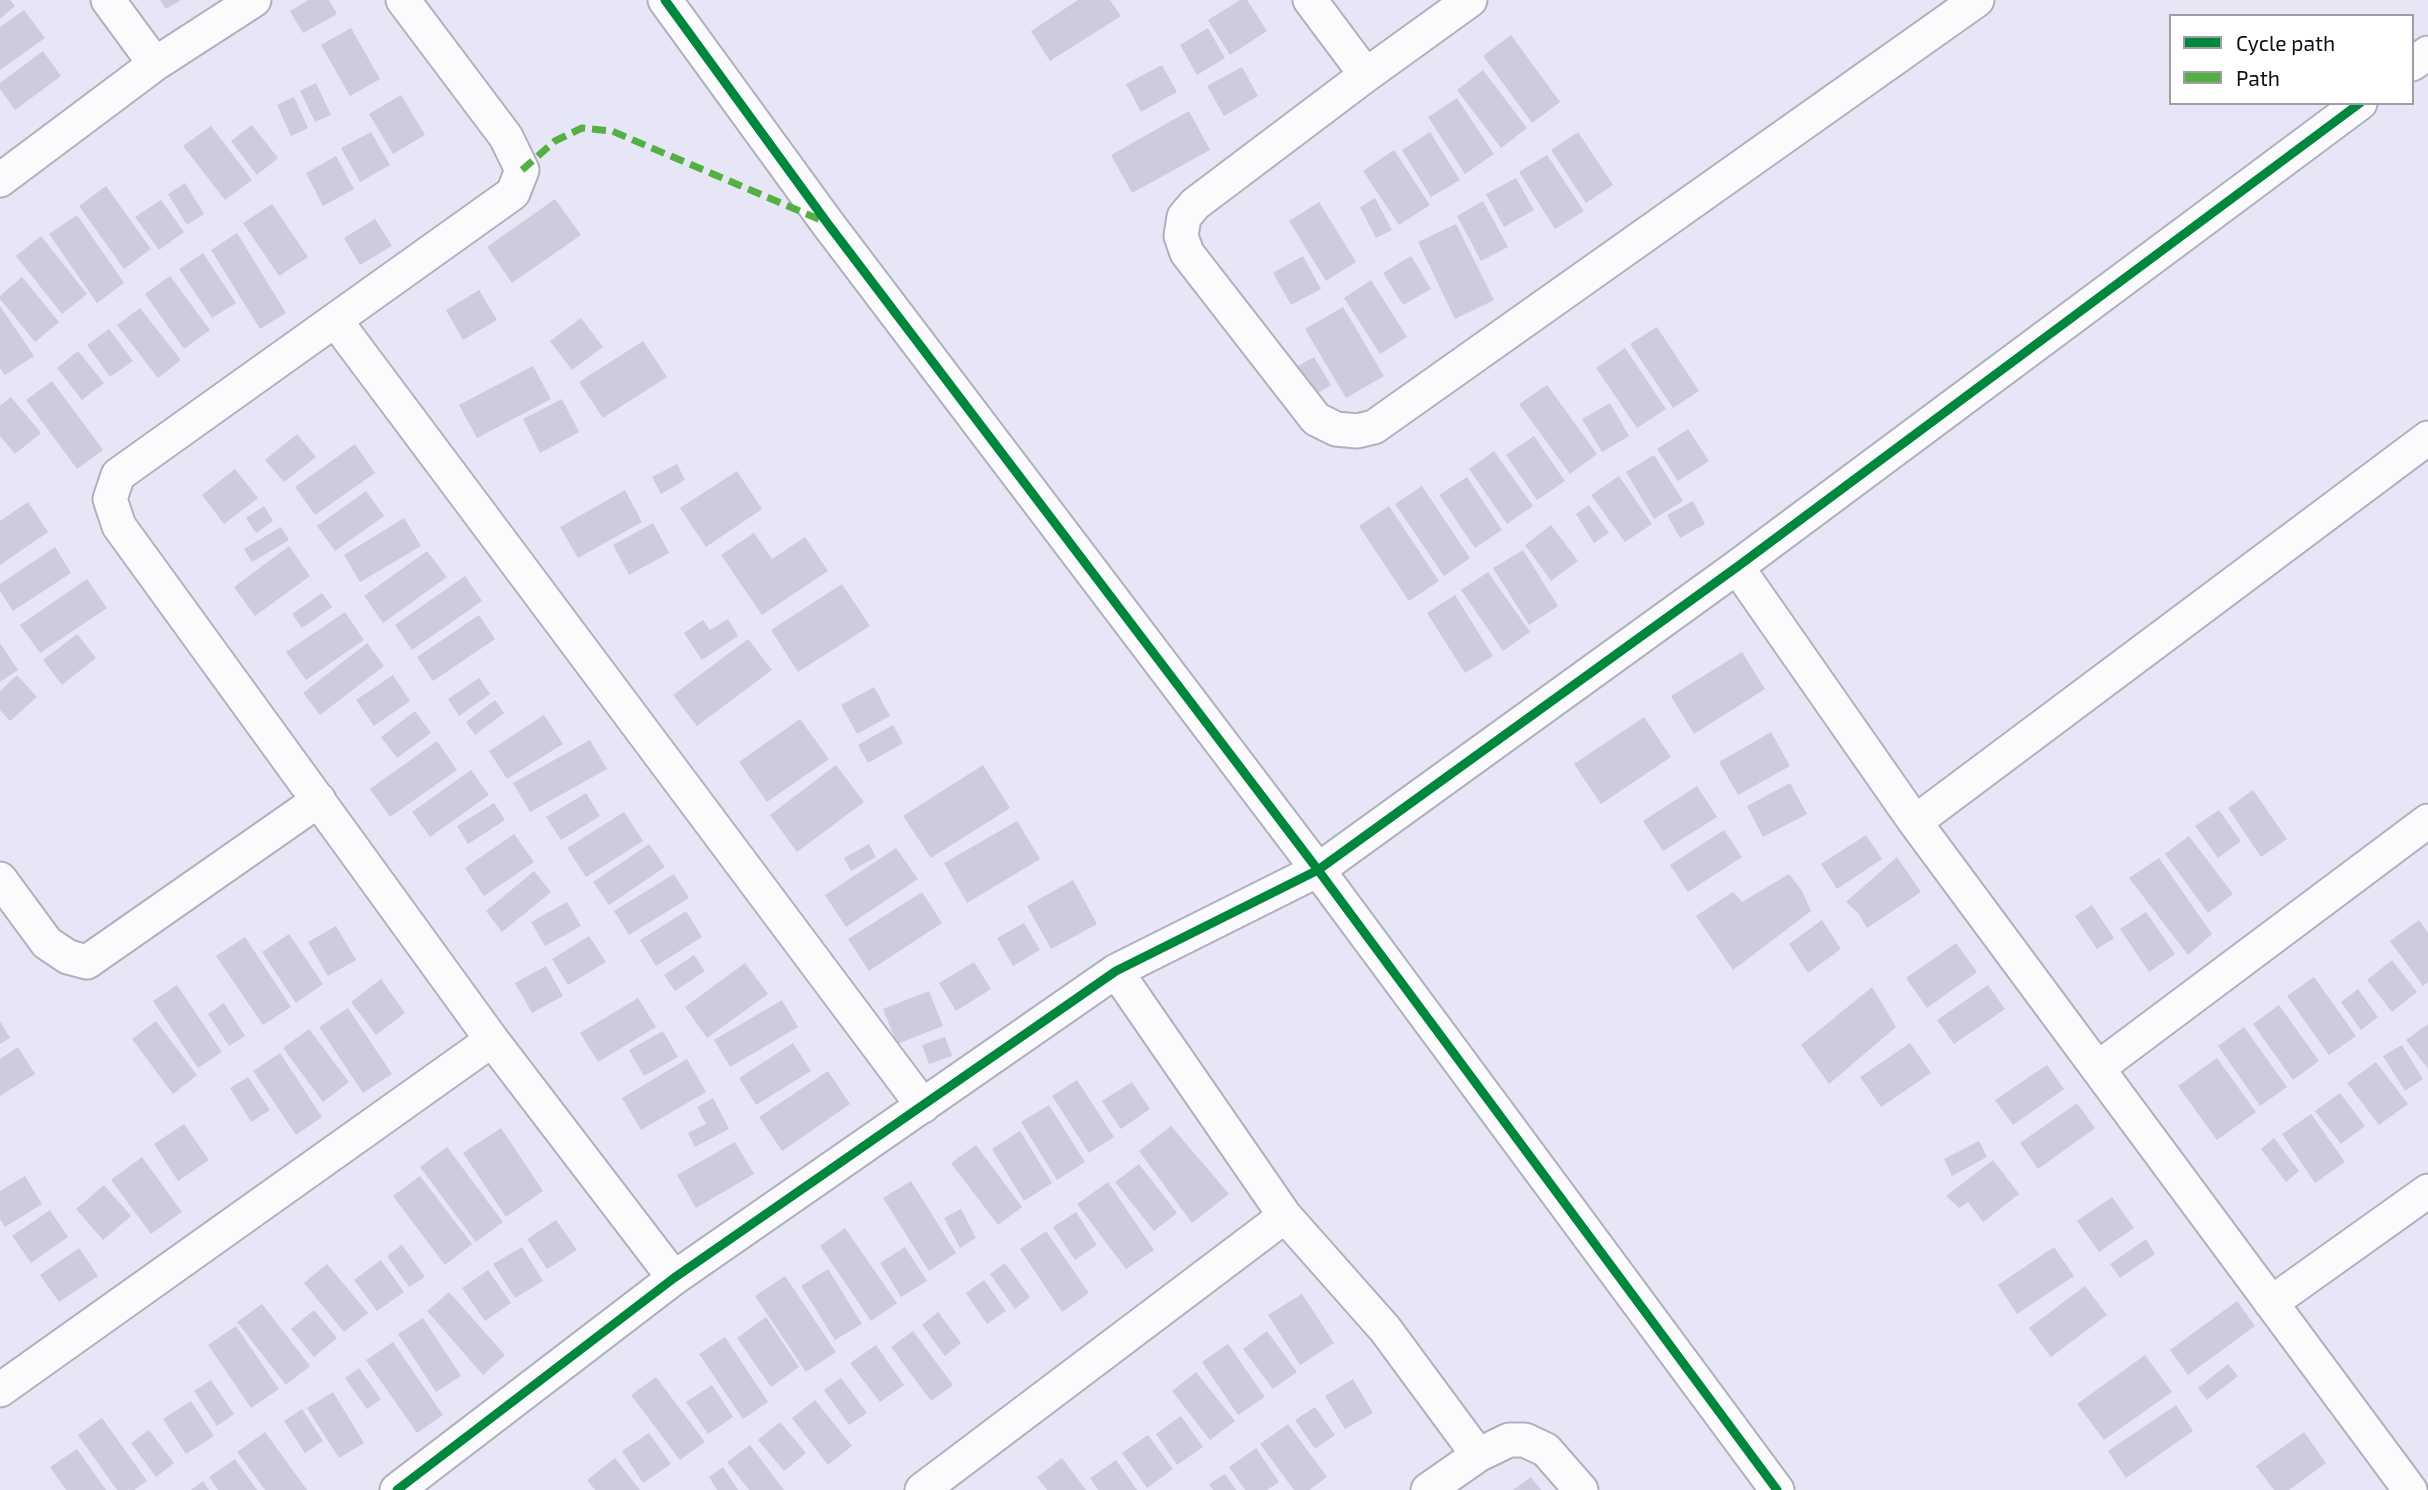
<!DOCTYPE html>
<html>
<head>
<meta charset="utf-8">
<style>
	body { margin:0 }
	#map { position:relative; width:2428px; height:1490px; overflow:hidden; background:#e6e6f7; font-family:"Exo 2",sans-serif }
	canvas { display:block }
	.legend { position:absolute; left:2169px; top:14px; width:245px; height:91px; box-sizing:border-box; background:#fff; border:2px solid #9f9ea2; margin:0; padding:9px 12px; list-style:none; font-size:21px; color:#0e0d17 }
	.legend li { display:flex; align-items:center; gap:14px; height:35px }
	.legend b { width:35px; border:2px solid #9f9ea2 }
</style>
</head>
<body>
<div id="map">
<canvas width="2428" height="1490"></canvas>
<ul class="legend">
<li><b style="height:9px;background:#00873e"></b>Cycle path</li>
<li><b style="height:9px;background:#54b045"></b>Path</li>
</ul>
</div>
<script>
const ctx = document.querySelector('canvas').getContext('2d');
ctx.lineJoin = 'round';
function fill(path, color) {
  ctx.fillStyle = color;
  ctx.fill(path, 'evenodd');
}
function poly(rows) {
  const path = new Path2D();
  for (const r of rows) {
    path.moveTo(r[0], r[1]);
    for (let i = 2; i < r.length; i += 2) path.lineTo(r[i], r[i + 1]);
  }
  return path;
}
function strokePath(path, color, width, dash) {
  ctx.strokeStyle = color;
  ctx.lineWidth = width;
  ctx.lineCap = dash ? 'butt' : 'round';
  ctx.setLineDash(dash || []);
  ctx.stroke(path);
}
const building = poly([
	[0,0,10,0,15,6,0,19],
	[160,0,181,0,166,9],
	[309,0,329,0,337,14,303,33,290,11],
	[1078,0,1110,0,1121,16,1050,61,1031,31],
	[1240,0,1247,0,1267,31,1230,55,1208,20],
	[24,10,45,38,0,70,0,27],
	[351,28,380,79,350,96,321,45],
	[1208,28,1225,58,1197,75,1180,45],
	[1511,35,1560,102,1532,123,1483,56],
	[43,51,61,76,15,110,0,89,0,83],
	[1162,65,1177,92,1141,112,1126,84],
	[1242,67,1258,96,1224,116,1207,86],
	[1483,70,1527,128,1501,148,1457,90],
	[316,83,331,115,315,122,300,91],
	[401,95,425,135,393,154,369,114],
	[294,97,308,128,291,136,277,105],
	[1457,98,1494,154,1465,174,1428,117],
	[1189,111,1210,150,1132,193,1111,155],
	[252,125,278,158,257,175,231,141],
	[211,126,252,180,225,200,183,146],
	[371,132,390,165,360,182,341,148],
	[1430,132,1460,180,1431,197,1402,150],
	[1578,132,1613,185,1586,203,1551,150],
	[1394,150,1430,205,1399,225,1363,171],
	[1547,155,1584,211,1555,229,1519,172],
	[336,156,354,189,323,206,306,173],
	[1516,178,1534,210,1504,227,1486,194],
	[185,183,204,214,187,225,168,194],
	[106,186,151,249,124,269,79,206],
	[1375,198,1392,230,1376,238,1360,207],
	[555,199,581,235,512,283,487,247],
	[161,200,184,232,159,250,135,217],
	[1483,201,1508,247,1481,261,1457,216],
	[1319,202,1356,262,1326,281,1289,221],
	[272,204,308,257,279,276,243,223],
	[77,215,124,283,97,303,49,234],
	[375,219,392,246,360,265,344,238],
	[1456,224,1494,300,1455,319,1418,242],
	[237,233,286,313,260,329,211,250],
	[41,236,87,294,62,314,16,256],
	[203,253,236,303,212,318,179,269],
	[1303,256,1321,289,1291,305,1273,273],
	[1411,256,1431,289,1403,305,1383,273],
	[170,276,210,330,184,349,145,294],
	[22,277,59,322,35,342,0,299,0,296],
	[1371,280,1407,337,1380,354,1344,298],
	[479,290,497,320,463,340,446,310],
	[0,306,34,356,5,375,0,368],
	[1343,307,1384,376,1346,398,1305,329],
	[140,308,181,360,158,378,117,325],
	[581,318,603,347,572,370,550,341],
	[1657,327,1699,391,1673,408,1630,344],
	[109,329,133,361,110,377,87,345],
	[643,341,667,377,603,418,579,382],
	[1625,348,1666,409,1637,428,1596,368],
	[78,351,104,383,82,400,57,368],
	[1314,357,1331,385,1315,395,1298,366],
	[533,366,551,399,477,438,459,405],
	[52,381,103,450,77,469,26,400],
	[1547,385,1597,454,1570,474,1519,404],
	[11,397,41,433,15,454,0,436,0,406],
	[562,399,579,432,540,453,523,419],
	[1610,403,1629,436,1602,452,1582,419],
	[1688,429,1709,461,1678,481,1657,449],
	[297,434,316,457,284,482,265,460],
	[1534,436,1565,481,1537,500,1506,455],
	[355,444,375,473,315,515,295,487],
	[1494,451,1533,506,1507,524,1469,469],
	[1654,455,1683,501,1654,519,1626,472],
	[677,464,685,480,661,494,652,477],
	[235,469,258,498,224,524,202,495],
	[737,471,762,509,706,547,680,508],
	[1619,476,1652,524,1625,542,1591,495],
	[1467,477,1502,530,1475,548,1439,495],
	[1422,486,1470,558,1444,576,1395,504],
	[625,490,642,522,578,558,560,527],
	[366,491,384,516,335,551,317,526],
	[1693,501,1705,524,1680,538,1667,515],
	[28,502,48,532,0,565,0,521],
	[1589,505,1609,533,1594,543,1576,514],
	[264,506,273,521,256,533,246,518],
	[1389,506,1439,581,1409,601,1359,526],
	[404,518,421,546,360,582,344,555],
	[653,523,669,553,629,575,613,545],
	[1551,525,1578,561,1551,581,1525,545],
	[281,527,289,540,252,562,244,549],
	[754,533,772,559,805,537,828,571,762,615,721,555],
	[289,546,310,576,255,616,234,587],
	[55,547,71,573,13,611,0,591,0,584],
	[1523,550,1558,606,1529,625,1493,568],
	[427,551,447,577,383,623,364,596],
	[1488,572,1530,632,1503,651,1461,590],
	[465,576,482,601,412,650,395,625],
	[87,579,107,608,40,653,20,625],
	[842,584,870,626,798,672,771,630],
	[322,593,332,607,302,628,292,614],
	[1455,595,1493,656,1465,673,1427,613],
	[345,612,364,640,306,680,286,652],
	[479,615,495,639,433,681,417,657],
	[728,619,738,636,702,660,684,633,703,620,710,630],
	[77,634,96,658,62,685,43,660],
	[748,639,772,670,697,726,673,695],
	[0,643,18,670,0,682],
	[367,643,384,666,320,715,303,693],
	[1742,652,1765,689,1694,734,1671,696],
	[17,675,37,697,10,721,0,710,0,691],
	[393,675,410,701,374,726,356,700],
	[479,678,490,694,459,716,448,699],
	[874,687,890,716,857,734,841,705],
	[495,700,504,713,475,735,466,722],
	[415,711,431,733,397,758,381,737],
	[544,715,563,744,507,779,489,751],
	[1644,717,1671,757,1601,804,1574,764],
	[800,719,829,759,767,802,739,762],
	[893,725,903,743,868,763,858,745],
	[1771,732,1790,766,1738,795,1719,762],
	[590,740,607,769,530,812,513,783],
	[437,741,457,770,390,817,370,789],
	[836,765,864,802,797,852,770,815],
	[983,765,1010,808,931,858,903,816],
	[471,770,489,795,430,837,412,812],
	[1790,783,1807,814,1763,837,1747,806],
	[1697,786,1717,817,1663,851,1643,821],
	[2253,790,2287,839,2261,857,2228,808],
	[586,793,600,816,561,840,546,817],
	[494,803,505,820,468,844,457,826],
	[2219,810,2241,841,2218,858,2195,826],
	[624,812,643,841,586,877,567,848],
	[1017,821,1040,859,967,903,944,863],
	[1724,830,1742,857,1688,892,1670,865],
	[514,834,534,862,484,896,465,868],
	[1866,835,1882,859,1837,889,1821,864],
	[2189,836,2233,894,2208,913,2165,854],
	[649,844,665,867,609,905,593,882],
	[869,844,876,857,851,871,844,858],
	[896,848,918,879,846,927,825,895],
	[1897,857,1921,892,1867,928,1858,913,1846,902],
	[2159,858,2212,934,2188,955,2129,878],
	[534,871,551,892,502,932,486,911],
	[674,874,689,898,629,935,614,911],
	[1789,874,1802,891,1811,911,1733,970,1696,916,1733,892,1742,902],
	[1073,880,1097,924,1051,949,1027,906],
	[922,892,942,923,869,971,848,939],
	[567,902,581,926,545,946,531,922],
	[2092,905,2114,938,2097,949,2075,916],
	[686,911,702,937,656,966,640,940],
	[2146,912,2175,954,2149,972,2120,929],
	[1822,920,1841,949,1808,973,1789,944],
	[2419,920,2428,933,2428,982,2423,986,2390,941],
	[1024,923,1040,950,1013,966,997,938],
	[336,926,356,960,328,976,308,942],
	[289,934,323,984,296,1003,262,952],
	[589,936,606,962,568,985,552,959],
	[245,937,291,1007,263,1025,216,956],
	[1956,943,1977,972,1927,1008,1906,978],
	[694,955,705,971,675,991,664,975],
	[2392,960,2417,992,2392,1012,2367,980],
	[974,962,991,989,956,1011,939,983],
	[745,963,768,994,707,1038,685,1007],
	[546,966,563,996,532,1013,515,983],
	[2314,977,2356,1036,2329,1055,2287,996],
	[381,979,405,1013,376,1035,351,1002],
	[177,985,222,1052,198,1068,153,1001],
	[1988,985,2005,1009,1954,1044,1937,1020],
	[1872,987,1896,1027,1829,1084,1801,1045],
	[2358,989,2378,1017,2361,1030,2341,1002],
	[929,991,943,1026,897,1044,883,1009],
	[638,998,656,1027,598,1062,580,1033],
	[782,1000,798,1027,730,1067,714,1040],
	[224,1003,245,1036,229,1046,208,1014],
	[2279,1005,2319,1061,2293,1080,2253,1024],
	[348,1008,392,1074,363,1093,319,1027],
	[0,1021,10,1038,0,1044],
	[156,1021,197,1075,173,1094,132,1039],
	[2428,1024,2428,1069,2406,1040],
	[2244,1027,2287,1087,2260,1106,2218,1046],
	[309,1029,349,1082,323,1102,283,1048],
	[663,1031,678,1057,644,1076,629,1050],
	[945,1037,952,1056,929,1064,922,1045],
	[793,1043,811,1071,756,1105,739,1078],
	[1910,1043,1931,1073,1881,1107,1860,1077],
	[2402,1045,2423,1079,2405,1091,2383,1056],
	[18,1047,35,1074,0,1096,0,1059],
	[280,1053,322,1117,296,1135,253,1071],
	[2217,1058,2256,1112,2217,1140,2178,1086],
	[687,1059,706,1092,641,1130,622,1098],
	[2376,1062,2408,1104,2379,1125,2347,1083],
	[2047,1065,2064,1089,2013,1125,1995,1100],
	[828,1071,850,1104,782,1151,759,1117],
	[248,1077,270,1110,251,1122,230,1088],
	[1077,1080,1114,1137,1089,1153,1052,1096],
	[1132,1082,1150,1109,1121,1129,1102,1101],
	[2340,1093,2365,1126,2341,1144,2315,1111],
	[713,1098,729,1129,695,1147,688,1133,706,1124,697,1107],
	[2077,1103,2095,1128,2038,1169,2020,1143],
	[1049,1105,1085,1162,1057,1180,1021,1122],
	[2311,1114,2345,1162,2315,1183,2282,1134],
	[184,1124,209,1160,178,1181,154,1144],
	[1171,1126,1229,1194,1192,1223,1139,1151],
	[501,1128,543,1191,506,1217,463,1153],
	[1020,1131,1052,1183,1024,1201,992,1149],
	[2274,1138,2299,1171,2286,1182,2261,1149],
	[1979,1141,1987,1157,1952,1176,1944,1159],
	[735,1142,754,1174,696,1208,677,1175],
	[976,1145,1022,1207,998,1225,951,1163],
	[447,1147,503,1222,476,1242,420,1167],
	[142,1157,182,1212,151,1234,111,1180],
	[1993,1160,2019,1194,1983,1222,1968,1202,1959,1208,1946,1196],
	[1139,1164,1177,1213,1154,1231,1115,1182],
	[25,1176,42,1204,5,1227,0,1219,0,1191],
	[420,1176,472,1244,445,1265,393,1196],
	[911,1181,956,1253,929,1271,883,1198],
	[1108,1182,1154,1250,1126,1269,1077,1204],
	[104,1185,131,1216,103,1240,76,1209],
	[2112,1197,2134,1228,2099,1252,2077,1221],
	[961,1209,976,1238,960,1248,944,1218],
	[50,1210,68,1237,31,1263,12,1236],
	[1076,1212,1097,1245,1075,1260,1053,1227],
	[556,1220,577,1250,547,1269,527,1239],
	[845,1228,897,1303,871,1321,820,1246],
	[1046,1231,1089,1293,1062,1312,1020,1249],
	[2146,1239,2155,1254,2120,1278,2110,1264],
	[402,1245,425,1277,409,1287,387,1256],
	[522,1247,543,1281,515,1298,493,1264],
	[905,1247,927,1281,901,1297,880,1263],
	[2054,1247,2074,1276,2017,1314,1998,1285],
	[79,1248,98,1276,59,1302,40,1275],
	[381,1260,404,1292,377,1311,354,1280],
	[1005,1263,1030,1297,1015,1309,990,1274],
	[327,1264,368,1313,344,1332,304,1283],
	[828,1269,862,1324,835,1340,801,1286],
	[488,1270,511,1303,485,1321,462,1288],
	[785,1276,836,1352,806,1372,755,1296],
	[984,1280,1006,1311,987,1324,966,1293],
	[2085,1286,2107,1315,2051,1357,2029,1328],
	[449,1292,505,1355,483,1375,427,1311],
	[1302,1294,1334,1343,1300,1365,1268,1315],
	[2237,1301,2255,1326,2188,1375,2170,1350],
	[262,1304,310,1366,286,1385,237,1322],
	[314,1310,337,1338,314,1357,291,1329],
	[938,1312,961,1343,945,1356,922,1325],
	[766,1317,799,1367,771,1387,737,1338],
	[423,1318,461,1376,436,1392,398,1334],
	[236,1326,279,1389,251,1408,208,1345],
	[913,1331,953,1385,931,1401,891,1347],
	[1267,1331,1297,1372,1273,1389,1243,1349],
	[725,1337,768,1402,743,1419,699,1354],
	[393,1342,443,1415,417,1433,366,1360],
	[1228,1344,1265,1397,1238,1415,1202,1362],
	[876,1345,904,1385,880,1402,850,1363],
	[2145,1355,2172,1392,2104,1440,2077,1404],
	[2228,1364,2238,1376,2207,1400,2198,1388],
	[359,1368,381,1399,367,1409,345,1378],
	[1196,1372,1235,1421,1210,1440,1172,1391],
	[656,1377,705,1442,680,1460,631,1395],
	[841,1378,867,1413,849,1425,824,1390],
	[1353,1379,1373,1413,1345,1429,1325,1396],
	[211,1380,234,1414,217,1426,194,1391],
	[712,1385,733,1417,708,1434,686,1402],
	[333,1392,364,1443,339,1458,307,1408],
	[815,1400,852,1446,828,1465,792,1418],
	[191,1401,214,1436,186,1454,163,1419],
	[2176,1405,2193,1431,2126,1478,2108,1451],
	[1315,1407,1335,1435,1315,1449,1295,1420],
	[302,1409,323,1441,305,1453,284,1421],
	[1181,1416,1203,1447,1177,1465,1156,1434],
	[102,1418,147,1481,134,1490,117,1490,78,1435],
	[780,1422,806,1453,784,1471,758,1440],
	[1288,1424,1327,1477,1309,1490,1294,1490,1260,1444],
	[149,1430,174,1463,156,1477,131,1443],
	[265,1432,307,1490,265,1490,237,1452],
	[2304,1432,2326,1463,2289,1490,2274,1490,2256,1466],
	[649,1433,671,1464,643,1483,622,1451],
	[1148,1435,1173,1469,1147,1488,1122,1453],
	[750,1445,784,1490,749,1490,727,1462],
	[1256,1448,1279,1482,1267,1490,1245,1490,1229,1467],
	[77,1449,106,1490,66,1490,50,1467],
	[615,1458,640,1490,595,1490,587,1480],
	[1062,1458,1086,1490,1047,1490,1037,1477],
	[235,1459,257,1490,218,1490,209,1477],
	[1116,1460,1137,1490,1098,1490,1090,1478],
	[723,1467,738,1490,717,1490,709,1477],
	[1225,1474,1236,1490,1213,1490,1209,1484],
	[1531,1477,1541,1490,1513,1490],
	[203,1481,209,1490,191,1490]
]);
const minor = poly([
	[108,0,155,64],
	[403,0,506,137,522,170,513,193,118,475,110,499,119,526,492,1040,674,1278],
	[665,0,828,224,1318,870,1777,1490],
	[1310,0,1366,75],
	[1470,0,1366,75,1195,204,1184,217,1181,236,1187,253,1316,419,1336,429,1357,431,1374,427,1977,0],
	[2412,64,2428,53],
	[0,180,155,64,254,0],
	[335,320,923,1106],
	[1737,567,1915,822,2410,1490],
	[1915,822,2428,438],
	[0,879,47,943,68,957,87,962,319,800],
	[1116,971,1285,1216,1385,1329,1478,1455],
	[2098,1068,2428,821],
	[2271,1303,2428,1191],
	[0,1390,492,1040],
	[397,1490,674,1278,1116,971,1318,870,1737,567,2360,103],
	[922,1490,1285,1216],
	[1428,1490,1478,1455,1509,1440,1525,1440,1546,1450,1581,1490]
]);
const quiet = poly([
	[522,170,555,141,582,128,612,131,823,221]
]);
const cycleway = poly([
	[665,0,828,224,1318,870,1777,1490],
	[397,1490,674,1278,1116,971,1318,870,1737,567,2360,103]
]);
fill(building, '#cdccdc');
strokePath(minor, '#b0b0bd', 37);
strokePath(minor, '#fbfbfe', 33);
strokePath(quiet, '#54b045', 7, [14, 7]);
strokePath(cycleway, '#00873e', 9);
</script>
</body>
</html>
